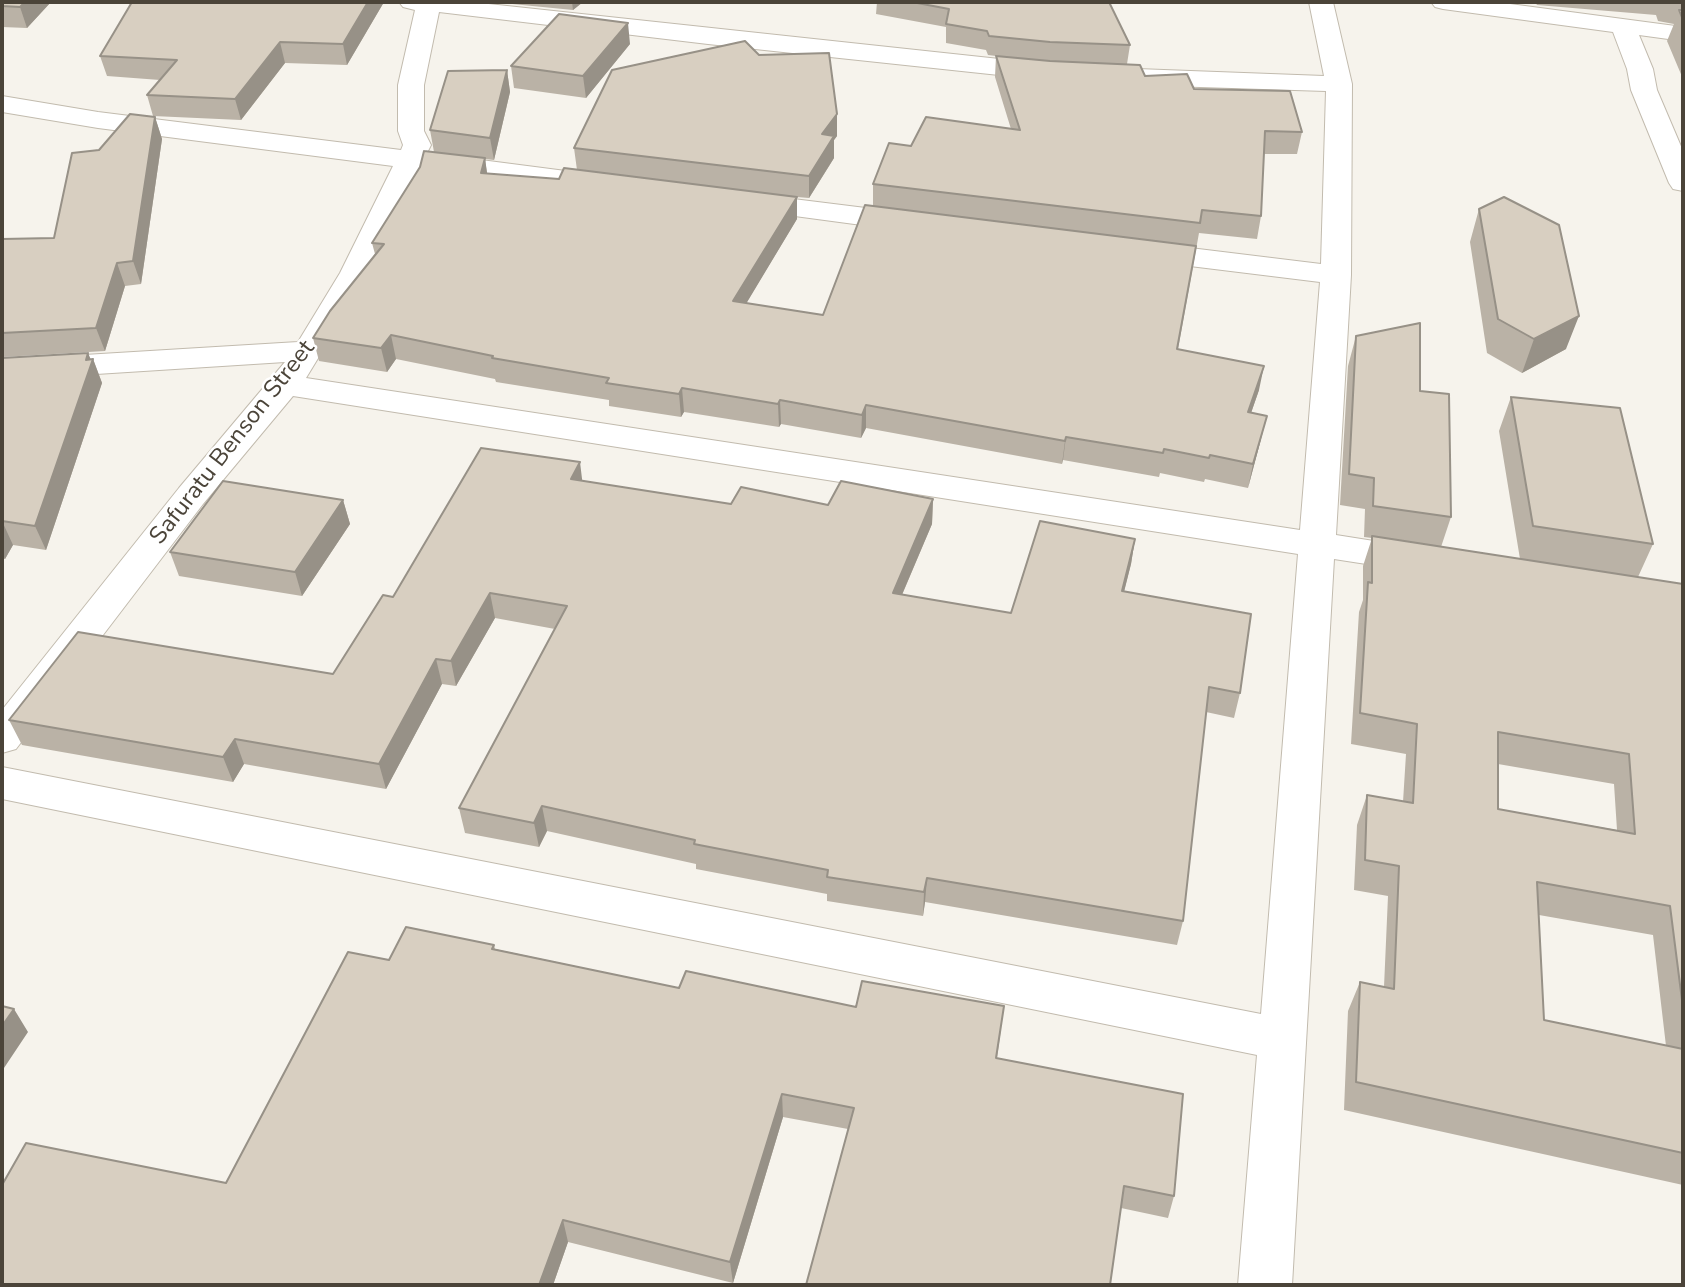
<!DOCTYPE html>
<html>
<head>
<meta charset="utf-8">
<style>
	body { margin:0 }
	#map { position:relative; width:1685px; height:1287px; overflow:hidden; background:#f6f3ec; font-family:"Nunito Sans",sans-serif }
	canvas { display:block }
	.frame { position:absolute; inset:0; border:4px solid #4b4439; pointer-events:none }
</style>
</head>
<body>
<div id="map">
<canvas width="1685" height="1287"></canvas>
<div class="frame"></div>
</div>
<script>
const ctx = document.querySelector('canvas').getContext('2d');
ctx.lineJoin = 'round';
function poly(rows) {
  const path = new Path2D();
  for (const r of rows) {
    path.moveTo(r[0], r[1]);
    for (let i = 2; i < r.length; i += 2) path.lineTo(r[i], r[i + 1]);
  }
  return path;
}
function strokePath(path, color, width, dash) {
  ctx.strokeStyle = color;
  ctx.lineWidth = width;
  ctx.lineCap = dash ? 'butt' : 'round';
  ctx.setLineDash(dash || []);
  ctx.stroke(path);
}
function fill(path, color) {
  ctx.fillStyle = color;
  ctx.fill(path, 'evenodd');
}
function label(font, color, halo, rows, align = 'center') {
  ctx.font = font + ' "Nunito Sans",sans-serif';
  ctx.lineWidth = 5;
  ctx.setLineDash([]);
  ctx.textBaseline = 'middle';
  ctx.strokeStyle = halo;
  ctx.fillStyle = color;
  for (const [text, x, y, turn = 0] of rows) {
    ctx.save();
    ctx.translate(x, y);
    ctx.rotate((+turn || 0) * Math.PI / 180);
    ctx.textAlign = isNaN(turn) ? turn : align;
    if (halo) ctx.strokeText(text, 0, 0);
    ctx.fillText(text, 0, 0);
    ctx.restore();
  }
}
const street = poly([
	[399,2,470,2,1046,64,1055,67,1059,72,1055,77,1046,80,708,44,439,12,424,85,424,131,431,145,427,153,612,177,622,179,626,185,622,191,612,193,419,169,370,273,306,378,1300,530,1320,282,1141,260,1131,257,1126,251,1131,245,1141,242,1321,264,1326,91,1137,85,1128,82,1124,77,1128,72,1137,69,1324,76,1309,2,1333,2,1352,84,1351,275,1336,535,1418,548,1431,551,1436,560,1431,569,1418,572,1334,559,1292,1285,1238,1285,1257,1055,2,799,2,767,1261,1014,1298,554,293,396,203,504,16,749,2,753,2,710,179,488,285,362,2,380,2,360,298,342,340,273,393,166,98,128,2,112,2,96,98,112,401,150,403,145,398,131,398,85,415,10,403,7,399,2],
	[1431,2,1495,2,1683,27,1683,41,1639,35,1653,69,1657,90,1683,151,1683,191,1673,189,1669,183,1631,90,1627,69,1613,32,1443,9,1435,7,1431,2],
	[745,193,914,214,924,217,928,223,924,229,914,232,735,208,731,202,735,196,745,193]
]);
const wall = poly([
	[2,2,51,2,27,28,2,27],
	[384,2,347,65,285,63,241,120,153,116,147,95,160,80,107,76,100,56],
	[492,2,583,2,573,10],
	[877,2,1109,2,1130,45,1127,64,1145,76,1194,89,1302,132,1297,154,1264,154,1261,216,1257,239,1199,233,1178,349,1259,390,1251,413,1261,439,1248,488,1205,479,1204,482,1160,473,1159,477,1063,460,1062,464,866,428,861,438,781,424,779,427,684,412,681,417,609,406,609,400,496,382,495,379,396,359,387,372,319,361,313,338,375,254,372,243,420,167,434,152,430,130,507,70,510,92,494,160,485,159,487,174,559,179,577,170,574,148,759,55,837,114,837,136,834,140,834,158,809,198,797,197,797,219,746,303,823,315,873,206,873,184,911,146,1011,129,995,77,996,56,988,55,986,50,946,43,946,27,876,14],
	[1535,2,1683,2,1683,79,1667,41,1674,24,1658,21,1656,15,1537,5],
	[630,44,586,98,514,88,511,66],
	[155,117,162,139,141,284,125,286,105,351,2,357,2,239,54,238,99,150],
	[1479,209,1566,349,1522,373,1487,353,1470,242],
	[1356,336,1420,391,1451,517,1441,547,1520,559,1499,431,1511,397,1653,544,1638,577,1683,584,1683,1185,1344,1110,1348,1011,1360,982,1384,987,1388,896,1354,890,1357,825,1367,795,1403,802,1406,754,1351,744,1359,612,1363,600,1363,566,1372,538,1364,537,1365,509,1340,505,1348,366],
	[1498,764,1614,784,1617,830,1498,809],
	[1539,915,1653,935,1666,1046,1544,1020],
	[2,358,93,359,102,383,46,550,13,545,5,559,2,559],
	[582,481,731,504,828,505,933,499,932,524,902,595,1011,613,1135,539,1131,564,1124,591,1240,693,1234,718,1206,712,1183,921,1177,945,925,902,923,916,827,901,827,894,696,869,696,864,547,831,539,847,465,833,459,808,555,629,495,618,456,686,442,684,386,789,244,764,233,782,22,745,9,720,333,674,393,597],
	[343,500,350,524,302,596,179,576,170,552],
	[494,945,495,949,679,988,856,1007,1001,1029,997,1058,1174,1196,1168,1218,1121,1208,848,1129,783,1117,733,1283,568,1242,553,1285,2,1285,226,1183,389,960]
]);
const shadedWall = poly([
	[25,2,51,2,27,28,20,7],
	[368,2,384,2,347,65,343,44],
	[572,2,583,2,573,10],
	[628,23,630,44,586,98,583,76],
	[280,42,285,63,241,120,235,99],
	[507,70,510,92,494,160,490,138],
	[837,114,837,136,834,140,834,158,809,198,809,176,822,134],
	[155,117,162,139,141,284,133,261],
	[485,158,488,180,481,173],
	[797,197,797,219,734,324,733,301],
	[117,263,125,286,105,351,96,328],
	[1579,316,1566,349,1522,373,1534,339],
	[391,335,396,359,387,372,381,348],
	[88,353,92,362,93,359,102,383,46,550,35,526],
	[1264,366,1259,390,1243,436,1248,412],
	[682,388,684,412,681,417,679,394],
	[780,400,781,424,779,427,778,404],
	[866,405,866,428,861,438,862,415],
	[1267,416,1261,439,1248,488,1253,464],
	[1066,437,1063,460,1062,464,1065,441],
	[580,462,583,487,571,479],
	[933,499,932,524,892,618,893,593],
	[343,500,350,524,302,596,295,572],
	[2,521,13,545,5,559,2,553],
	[1135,539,1131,564,1118,616,1122,591],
	[490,593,495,618,456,686,451,661],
	[436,659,442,684,386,789,379,764],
	[235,739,244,764,233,782,223,757],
	[542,806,547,831,539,847,534,823],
	[927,878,925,902,923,916,924,892],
	[14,1009,28,1032,2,1071,2,1026],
	[782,1094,783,1117,733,1283,730,1262],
	[563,1220,568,1242,553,1285,539,1285]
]);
const building = poly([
	[2,2,25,2,20,7,2,6,2,2],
	[132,2,368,2,343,44,280,42,235,99,147,95,177,60,100,56,132,2],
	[912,2,1109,2,1130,45,1050,42,989,36,987,31,946,24,949,9,912,2],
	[1679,10,1683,10,1683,20,1679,10],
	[559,14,628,23,583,76,511,66,559,14],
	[745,41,759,55,829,53,837,114,822,134,834,136,809,176,574,148,612,70,745,41],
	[996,56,1050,61,1140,65,1145,76,1187,74,1194,89,1290,91,1302,132,1265,131,1261,216,1202,210,1200,223,873,184,889,143,911,146,926,117,1020,130,996,56],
	[507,70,490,138,430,130,448,71,507,70],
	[130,114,155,117,133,261,117,263,96,328,2,333,2,239,54,238,72,153,99,150,130,114],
	[424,151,485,158,481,173,559,179,564,168,797,197,733,301,823,315,865,205,1196,246,1177,349,1264,366,1248,412,1267,416,1253,464,1210,455,1209,458,1164,449,1163,453,1066,437,1065,441,866,405,862,415,780,400,778,404,682,388,679,394,606,383,609,378,492,358,493,356,391,335,381,348,313,338,330,311,384,244,372,243,420,167,424,151],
	[1504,197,1559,225,1579,316,1534,339,1498,319,1479,209,1504,197],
	[1420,323,1420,391,1449,394,1451,517,1373,506,1374,478,1349,474,1356,336,1420,323],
	[88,353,86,360,93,359,35,526,2,521,2,358,88,353],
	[1511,397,1620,408,1653,544,1533,526,1511,397],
	[481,448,580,462,571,479,731,504,741,487,828,505,841,481,933,499,893,593,1011,613,1040,521,1135,539,1122,591,1251,614,1240,693,1209,687,1183,921,927,878,924,892,827,877,828,870,694,844,695,840,542,806,534,823,459,808,567,606,490,593,451,661,436,659,379,764,235,739,223,757,9,720,78,632,333,674,383,595,393,597,481,448],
	[223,481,343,500,295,572,170,552,223,481],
	[1372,536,1683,584,1683,1008,1670,906,1537,882,1544,1020,1683,1049,1683,1153,1356,1082,1360,982,1394,989,1399,866,1365,860,1367,795,1413,803,1417,724,1360,713,1368,582,1372,583,1372,536],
	[1498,732,1629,754,1635,834,1498,809,1498,732],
	[406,927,494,945,492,949,679,988,686,971,856,1007,862,981,1004,1006,996,1058,1183,1094,1174,1196,1124,1186,1110,1285,806,1285,854,1108,782,1094,730,1262,563,1220,539,1285,2,1285,2,1185,26,1143,226,1183,348,952,389,960,406,927],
	[2,1006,14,1009,2,1026,2,1006]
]);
const streetNames = [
	["Safuratu Benson Street",233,443,-52]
];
strokePath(street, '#c2bbae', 2);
fill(street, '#fff');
fill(wall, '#bab2a6');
fill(shadedWall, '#979187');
fill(building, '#d8cfc1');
strokePath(building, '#979187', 2);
label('24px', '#4b4439', '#fff', streetNames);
</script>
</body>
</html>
